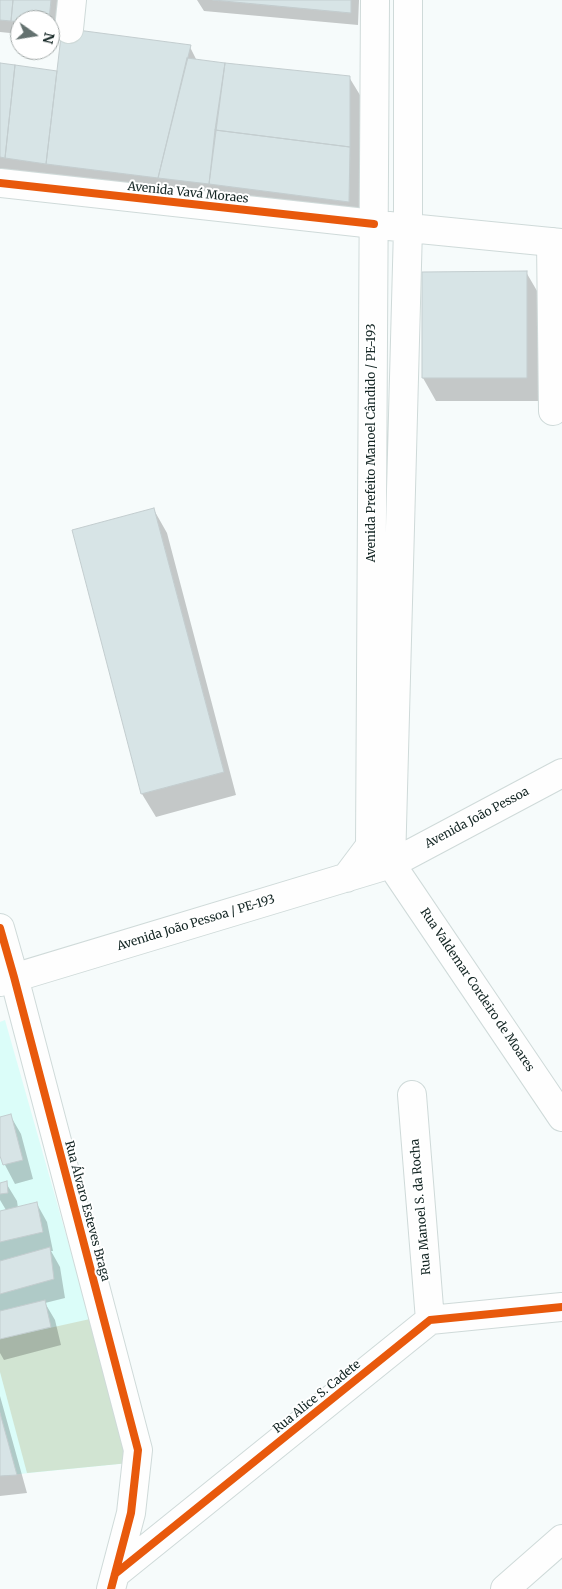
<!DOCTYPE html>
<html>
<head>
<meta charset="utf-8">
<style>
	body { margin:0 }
	#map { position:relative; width:562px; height:1589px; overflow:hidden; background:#f6fbfb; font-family:Merriweather,serif }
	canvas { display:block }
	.north { position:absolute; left:10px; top:10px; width:50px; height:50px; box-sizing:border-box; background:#fff; border:1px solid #a1a8a7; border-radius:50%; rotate:103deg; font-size:14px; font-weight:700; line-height:20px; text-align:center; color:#142624 }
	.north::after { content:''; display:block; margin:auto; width:18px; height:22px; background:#63716f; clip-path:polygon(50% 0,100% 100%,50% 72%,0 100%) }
</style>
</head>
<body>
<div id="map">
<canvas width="562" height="1589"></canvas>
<div class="north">N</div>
</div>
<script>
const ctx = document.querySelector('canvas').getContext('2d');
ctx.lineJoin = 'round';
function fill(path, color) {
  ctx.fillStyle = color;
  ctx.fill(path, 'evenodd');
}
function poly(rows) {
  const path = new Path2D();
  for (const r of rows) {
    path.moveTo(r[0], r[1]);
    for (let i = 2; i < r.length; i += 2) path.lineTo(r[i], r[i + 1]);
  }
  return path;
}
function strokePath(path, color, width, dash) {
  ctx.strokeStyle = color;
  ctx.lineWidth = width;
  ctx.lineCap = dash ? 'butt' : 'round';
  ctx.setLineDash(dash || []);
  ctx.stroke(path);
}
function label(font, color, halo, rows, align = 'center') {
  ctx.font = font + ' Merriweather,serif';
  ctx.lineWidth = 4;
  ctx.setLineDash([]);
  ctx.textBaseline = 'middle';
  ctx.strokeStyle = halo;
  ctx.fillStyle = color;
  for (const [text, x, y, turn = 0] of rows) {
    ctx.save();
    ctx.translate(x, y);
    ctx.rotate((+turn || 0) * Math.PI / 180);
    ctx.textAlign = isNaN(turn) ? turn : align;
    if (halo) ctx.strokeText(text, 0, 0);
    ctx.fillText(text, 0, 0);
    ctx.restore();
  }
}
const built = poly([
	[5,1020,90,1319,129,1463,0,1476,0,1022]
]);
const green = poly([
	[90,1319,129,1463,27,1473,0,1372,0,1339]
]);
const shadow = poly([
	[0,0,59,0,55,39,50,38,50,20,20,20,20,34,0,32],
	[197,0,359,0,358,25,204,11],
	[190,47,197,61,349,77,363,100,359,220,0,170,0,64,58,73],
	[526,272,540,296,540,401,436,401,423,378,423,273],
	[154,510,167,533,236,795,156,817,142,794,73,531],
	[10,1115,21,1134,33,1179,15,1184,5,1165,0,1152,0,1118],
	[6,1183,17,1201,18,1208,37,1204,47,1222,53,1251,51,1251,60,1267,65,1298,45,1303,55,1320,61,1345,4,1360,0,1353,0,1212,6,1210,0,1200,0,1185],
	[0,1396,27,1493,0,1496]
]);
const building = poly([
	[0,0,13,0,11,21,0,20,0,0],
	[13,0,51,0,49,20,20,20,20,22,11,21,13,0],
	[213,0,351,0,351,13,213,0],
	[62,28,191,45,158,178,46,164,62,28],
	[187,58,225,63,209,184,158,178,187,58],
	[0,63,15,65,5,158,0,157,0,63],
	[225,63,350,76,350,147,215,130,225,63],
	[15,65,57,71,46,164,5,158,15,65],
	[215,130,350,147,349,202,209,184,215,130],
	[527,271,527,378,422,378,422,272,527,271],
	[154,508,224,772,141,794,72,530,154,508],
	[11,1114,23,1160,3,1165,0,1156,0,1117,11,1114],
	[7,1181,8,1193,0,1194,0,1183,7,1181],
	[37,1202,43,1232,0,1242,0,1211,37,1202],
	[50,1247,54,1279,0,1294,0,1261,50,1247],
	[45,1300,51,1327,0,1339,0,1311,45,1300],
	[0,1413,17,1475,0,1476,0,1413]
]);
const minor = poly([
	[69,29,72,0],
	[0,183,374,224],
	[551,242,553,411],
	[0,928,14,977,138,1450,131,1513,111,1589],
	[412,1095,430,1320],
	[115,1574,430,1320,562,1307],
	[505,1589,562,1539]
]);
const major = poly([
	[389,226,562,243],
	[391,864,408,228,408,0],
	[391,864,562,1117],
	[346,878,370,846,375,0],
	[0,982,391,864,562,773]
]);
const cycleway = poly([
	[0,183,374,224],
	[0,928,14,977,138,1450,131,1513,111,1589],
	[115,1574,430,1320,562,1307]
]);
const streetNames = [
	["Avenida Vavá Moraes",188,193,6],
	["Avenida Prefeito Manoel Cândido / PE-193",372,443,-90],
	["Avenida João Pessoa",477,818,-28],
	["Avenida João Pessoa / PE-193",196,923,-17],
	["Rua Valdemar Cordeiro de Moares",477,990,56],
	["Rua Manoel S. da Rocha",421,1207,-95],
	["Rua Álvaro Esteves Braga",87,1211,75],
	["Rua Alice S. Cadete",317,1397,-39]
];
fill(built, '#dbfdf9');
fill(green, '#d1e4d2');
fill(shadow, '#0003');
fill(building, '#d7e4e6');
strokePath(building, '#c3cdcf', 1);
strokePath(minor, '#cfdad9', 30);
strokePath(major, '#cfdad9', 30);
strokePath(minor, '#fefefe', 28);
strokePath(major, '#fefefe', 28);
strokePath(cycleway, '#e8590c', 8);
label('12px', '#142624', '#fff', streetNames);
</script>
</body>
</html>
